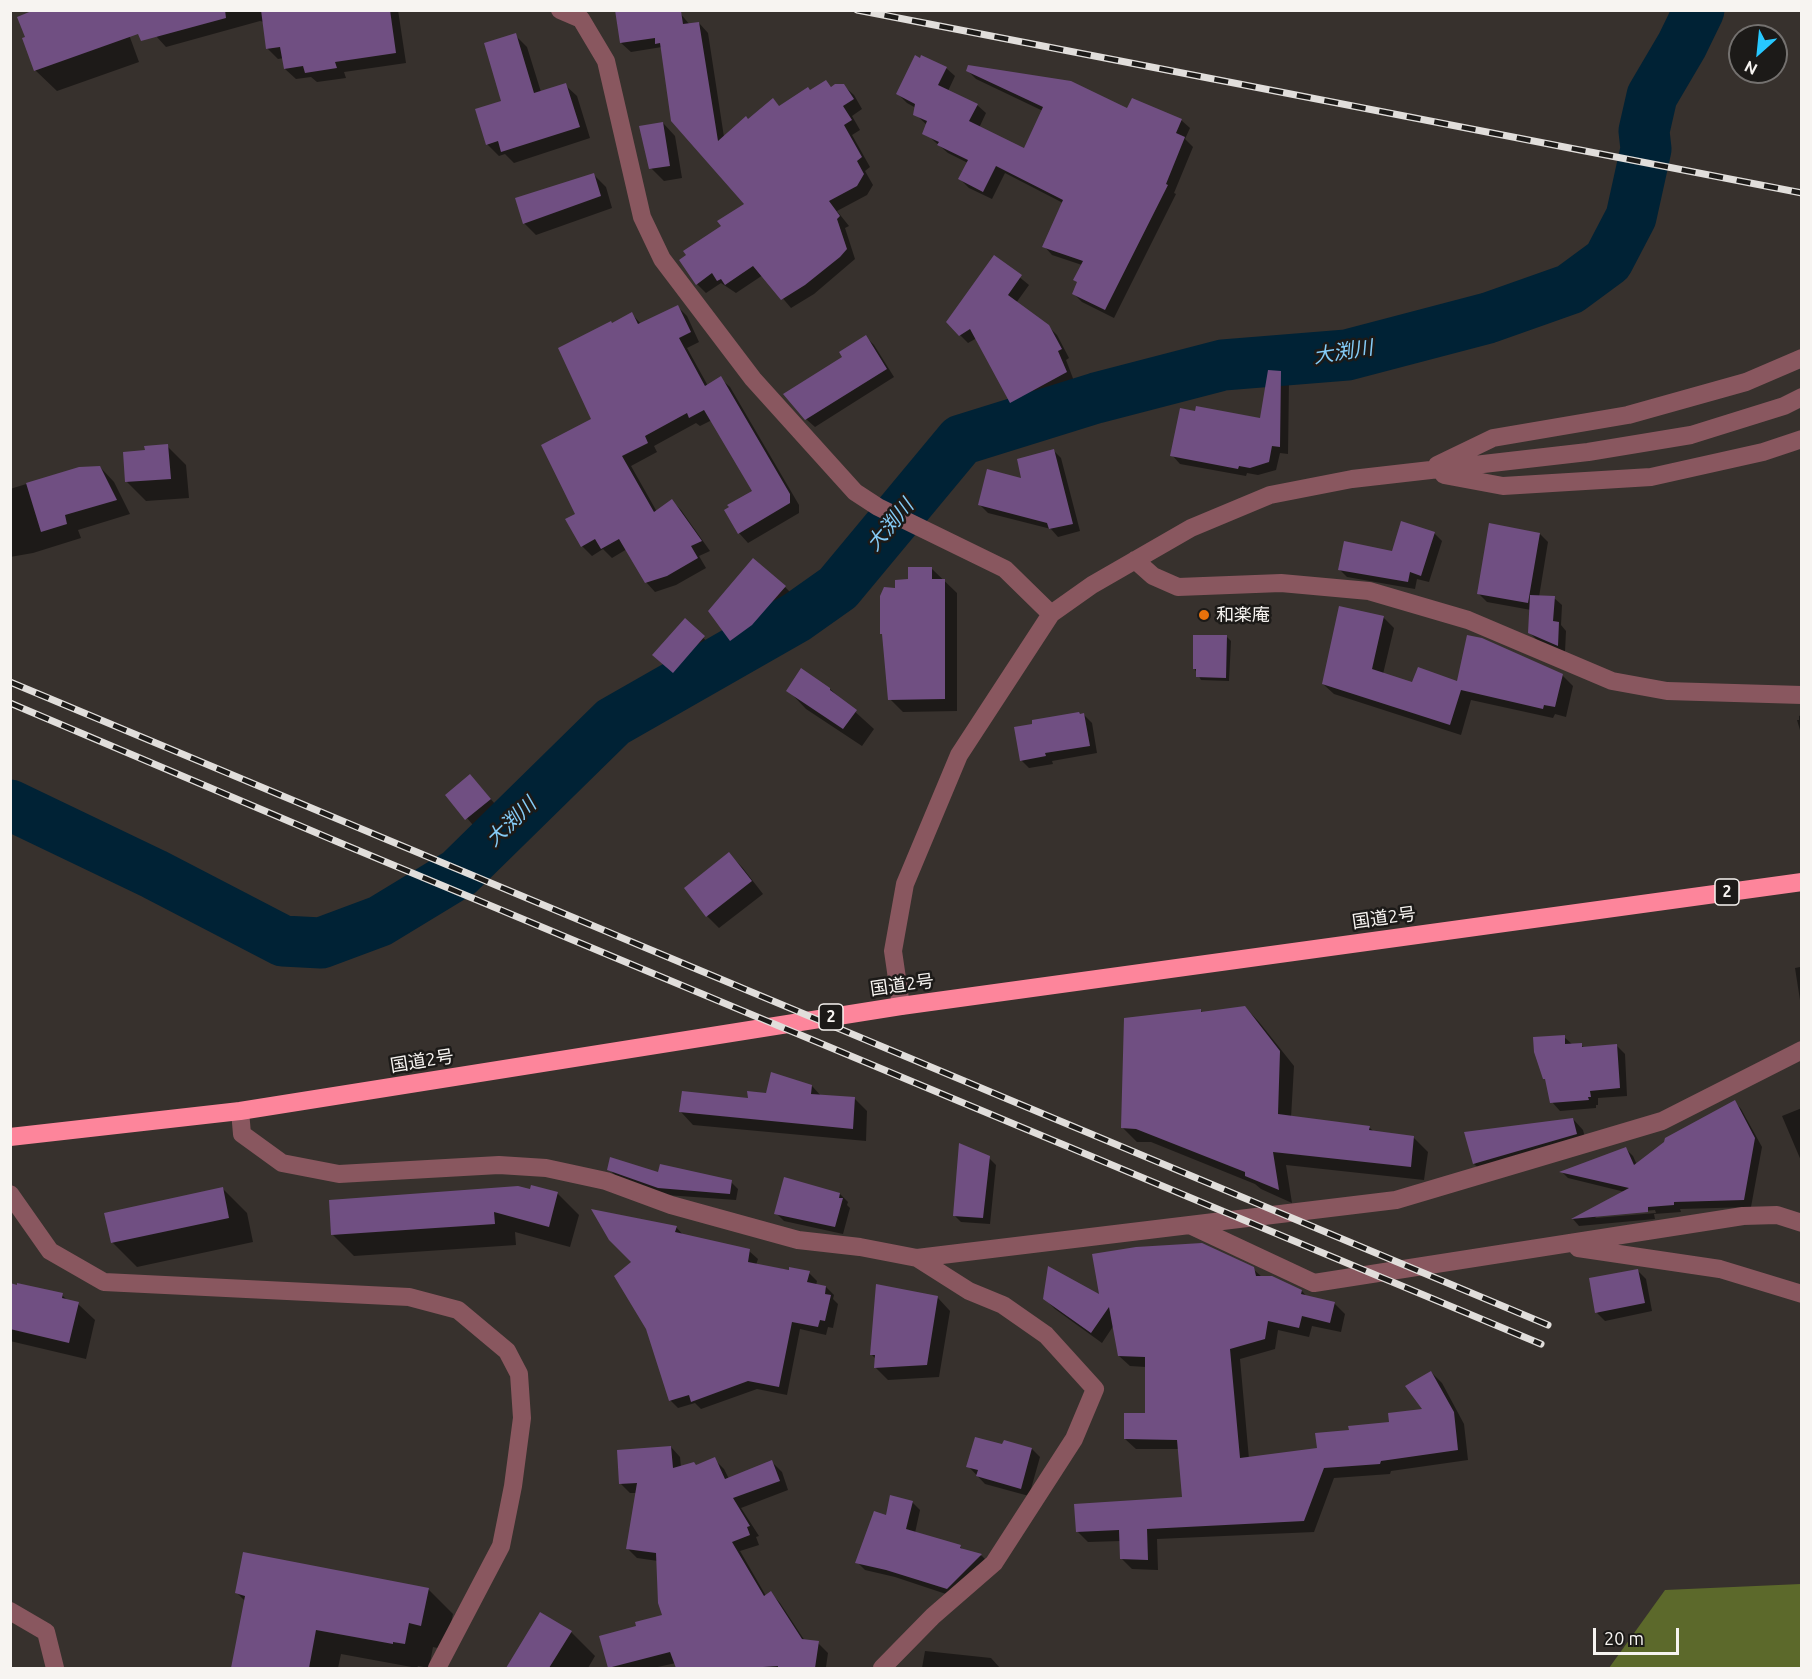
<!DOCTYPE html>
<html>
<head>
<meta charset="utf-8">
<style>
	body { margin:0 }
	#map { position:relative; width:1812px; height:1679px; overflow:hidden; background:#37312d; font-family:Ubuntu,sans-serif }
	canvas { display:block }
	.frame { position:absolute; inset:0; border:12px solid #f7f4f1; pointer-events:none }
	.north { position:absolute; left:1728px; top:24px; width:60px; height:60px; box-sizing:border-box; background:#1c1a18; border:2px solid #74716f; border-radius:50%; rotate:207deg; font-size:16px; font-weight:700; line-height:24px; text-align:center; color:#f7f4f1 }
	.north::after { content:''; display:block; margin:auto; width:21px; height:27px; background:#27c8ff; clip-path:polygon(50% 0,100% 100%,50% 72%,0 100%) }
	.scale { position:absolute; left:1593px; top:1628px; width:86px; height:27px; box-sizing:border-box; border:3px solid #f7f4f1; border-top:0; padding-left:8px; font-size:18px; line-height:21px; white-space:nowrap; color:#f7f4f1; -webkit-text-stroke:4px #1c1a18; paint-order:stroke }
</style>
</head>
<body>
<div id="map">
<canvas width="1812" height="1679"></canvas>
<div class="frame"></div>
<div class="north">N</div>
<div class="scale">20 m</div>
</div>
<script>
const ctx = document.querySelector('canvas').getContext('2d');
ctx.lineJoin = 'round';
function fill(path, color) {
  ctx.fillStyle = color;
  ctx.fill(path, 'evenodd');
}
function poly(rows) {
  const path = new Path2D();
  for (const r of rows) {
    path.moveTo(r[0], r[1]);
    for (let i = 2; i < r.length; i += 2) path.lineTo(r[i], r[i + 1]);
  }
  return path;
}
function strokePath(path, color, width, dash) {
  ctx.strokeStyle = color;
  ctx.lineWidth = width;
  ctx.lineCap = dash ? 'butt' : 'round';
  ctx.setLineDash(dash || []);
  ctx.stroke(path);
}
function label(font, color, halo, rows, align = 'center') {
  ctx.font = font + ' Ubuntu,"Noto Sans JP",sans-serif';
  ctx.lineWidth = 5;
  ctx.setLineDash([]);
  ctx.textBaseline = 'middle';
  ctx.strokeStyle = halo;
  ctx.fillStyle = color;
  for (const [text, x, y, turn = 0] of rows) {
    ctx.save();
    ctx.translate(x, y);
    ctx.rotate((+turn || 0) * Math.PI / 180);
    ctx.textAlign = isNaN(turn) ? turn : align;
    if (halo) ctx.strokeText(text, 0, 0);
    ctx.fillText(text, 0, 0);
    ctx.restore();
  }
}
const forest = poly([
	[1801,1584,1801,1668,1609,1668,1665,1590]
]);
const shadow = poly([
	[120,10,139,62,57,91,35,70],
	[150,10,398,10,406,63,344,72,346,78,317,82,311,77,296,79,285,69,284,58,278,59,267,48,264,22,260,21,166,47,156,36],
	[680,13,690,25,699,23,708,33,724,137,748,121,779,107,826,82,832,88,844,86,854,95,862,109,852,116,860,130,852,135,870,167,865,171,873,185,867,195,837,211,849,226,845,228,855,259,814,294,791,308,763,275,736,293,721,283,706,293,697,284,723,227,746,204,662,47,631,52,621,43],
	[515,35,527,47,541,92,565,85,577,96,590,138,514,163,505,154,499,156,487,144,502,102],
	[946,68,955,76,948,91,977,105,986,113,979,128,1024,150,1043,111,976,79,968,71,1128,110,1181,120,1190,128,1185,139,1193,147,1174,193,1176,194,1114,318,1082,302,1073,293,1078,283,1082,265,1052,255,1044,246,1063,203,1005,173,992,199,969,188,960,179,968,163,948,153,934,141,925,132,927,125,915,114,916,108,907,103,898,94],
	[663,123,675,136,682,178,664,181,651,168],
	[594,175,606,187,612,208,536,235,524,223],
	[995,257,1029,285,1016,303,1048,326,1057,335,1069,358,1066,360,1074,381,1020,410,1012,402,977,338,968,343,960,335],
	[677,306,687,316,699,342,687,348,708,386,720,378,730,387,799,505,799,513,748,543,739,533,754,491,712,420,700,426,696,423,654,446,657,452,631,466,657,512,672,501,681,510,710,551,699,556,706,568,676,585,655,592,646,582,627,549,612,558,603,549,592,556,582,546,577,514,593,419,613,324,632,314,641,324],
	[866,337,874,345,894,377,815,427,806,419,844,357],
	[1281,373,1289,381,1288,454,1280,453,1276,470,1258,475,1247,473,1246,476,1180,464,1172,455,1261,420],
	[167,446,186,465,189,498,146,501,127,482,146,451],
	[1053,450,1061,458,1080,531,1058,537,1051,529,988,513,980,505,1023,480],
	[100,467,114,482,130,514,78,530,81,538,33,553,10,557,10,489,79,468],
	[1434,533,1442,541,1429,582,1417,579,1415,589,1347,577,1339,569,1393,552],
	[1540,534,1548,542,1539,597,1554,598,1562,605,1561,625,1566,631,1565,652,1538,641,1530,633,1531,610,1487,602,1479,594],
	[932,569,957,593,957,711,903,712,890,699,884,636,882,634,896,589],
	[785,587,809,611,776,649,756,664,731,640],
	[1383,617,1394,628,1383,674,1413,684,1458,683,1562,675,1573,686,1566,717,1555,714,1553,718,1471,700,1461,735,1334,694,1323,684],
	[685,621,729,662,698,697,654,655],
	[1227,637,1231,641,1229,681,1201,680,1194,668],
	[830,689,874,729,862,746,806,709,788,690],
	[1081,715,1084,715,1092,723,1097,753,1052,761,1053,764,1029,768,1021,760],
	[1802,715,1802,737,1797,720,1799,720,1799,716],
	[482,789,502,812,479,832,447,795],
	[729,854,742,867,763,894,719,928,707,916],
	[1800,967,1802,968,1802,1013,1795,968],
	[1245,1007,1259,1022,1294,1066,1291,1118,1369,1127,1374,1132,1414,1138,1428,1152,1424,1180,1286,1165,1292,1203,1261,1189,1255,1184,1151,1142,1137,1142,1123,1128,1200,1010,1203,1013],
	[1564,1037,1573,1045,1581,1045,1585,1048,1617,1046,1625,1054,1627,1096,1598,1098,1598,1105,1596,1105,1596,1108,1560,1111,1552,1102,1547,1081,1544,1078],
	[812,1086,822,1097,854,1098,867,1111,866,1141,693,1125,681,1112,750,1100],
	[1734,1101,1741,1109,1762,1147,1751,1207,1680,1209,1681,1212,1654,1214,1655,1219,1579,1226,1573,1219,1625,1192,1568,1178,1562,1172,1626,1149,1633,1156,1637,1165],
	[1655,1210,1656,1213,1595,1218,1598,1215],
	[1802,1108,1802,1163,1782,1116],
	[1573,1119,1583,1130,1587,1145,1485,1174,1474,1164],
	[989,1158,996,1165,990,1224,961,1222,954,1215],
	[609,1169,731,1182,738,1189,736,1200,666,1195,616,1176],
	[223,1189,247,1213,253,1242,137,1267,112,1242],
	[557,1193,579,1215,570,1247,515,1232,516,1245,354,1256,333,1235],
	[840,1194,848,1202,847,1205,850,1208,843,1234,784,1221,776,1213],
	[676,1227,684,1236,749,1251,758,1259,756,1265,809,1273,817,1281,816,1285,826,1287,834,1295,833,1299,838,1304,833,1328,828,1327,826,1335,800,1329,787,1395,757,1389,701,1409,695,1403,678,1408,670,1400,647,1328],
	[1253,1269,1262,1277,1302,1291,1307,1297,1334,1303,1345,1314,1341,1332,1312,1326,1309,1337,1278,1330,1275,1349,1240,1359,1249,1459,1318,1450,1350,1432,1391,1423,1425,1411,1431,1372,1442,1383,1464,1424,1468,1460,1391,1471,1390,1474,1334,1478,1314,1532,1157,1539,1158,1570,1132,1569,1121,1558,1121,1541,1088,1542,1077,1531,1184,1498,1179,1449,1136,1449,1125,1439,1146,1414,1146,1367,1130,1366,1119,1356,1114,1325,1102,1343,1055,1309,1044,1298,1101,1297],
	[1638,1271,1646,1279,1652,1311,1605,1321,1597,1313],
	[10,1285,62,1295,69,1302,78,1304,95,1320,86,1359,10,1341],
	[938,1298,950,1311,939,1377,888,1380,875,1367,876,1359,871,1354],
	[1004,1442,1032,1449,1040,1457,1029,1496,985,1484,968,1466,1002,1446],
	[671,1447,680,1457,681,1467,697,1467,714,1459,724,1469,729,1479,772,1462,782,1472,788,1490,741,1508,759,1536,756,1537,759,1545,740,1551,766,1596,771,1593,780,1603,805,1641,818,1643,828,1653,826,1667,838,1668,678,1668,676,1663,653,1668,609,1668,601,1637,638,1627,664,1616,658,1561,637,1558,628,1549,637,1493,630,1493,621,1484],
	[912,1502,920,1510,915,1533,960,1547,964,1550,982,1556,989,1563,955,1597,895,1577,865,1570,857,1562,887,1517],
	[428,1589,453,1614,446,1650,433,1647,429,1668,418,1666,417,1668,341,1654,338,1668,232,1668,245,1601,236,1592],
	[540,1614,571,1632,595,1656,588,1668,507,1668],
	[925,1651,991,1658,1000,1668,922,1668]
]);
const river = poly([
	[10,805,154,874,283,941,321,943,380,921,459,873,613,722,797,617,838,588,961,440,1096,398,1223,365,1347,355,1488,318,1570,289,1608,261,1631,217,1646,149,1644,131,1652,96,1682,45,1699,10]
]);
const building = poly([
	[34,10,225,10,226,18,141,41,138,34,34,71,22,38,25,37,17,17],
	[261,10,390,10,396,53,335,62,337,68,305,73,303,66,284,69,280,47,266,49],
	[615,10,681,11,683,24,699,22,718,141,746,116,748,119,773,98,779,106,808,87,810,90,826,80,831,87,835,84,844,84,854,99,843,106,852,120,844,125,862,157,857,161,864,174,857,186,829,201,840,216,837,219,847,249,840,257,805,285,781,300,753,266,725,285,721,279,717,281,712,273,696,285,679,260,686,255,683,251,721,226,717,221,744,204,671,121,660,43,655,44,655,38,620,43],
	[516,33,534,93,566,83,580,127,501,152,498,141,486,145,475,109,501,101,484,43],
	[915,55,920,58,921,55,947,67,938,85,978,104,969,121,1024,148,1043,107,966,71,968,65,1071,81,1127,108,1132,98,1182,119,1176,133,1185,137,1166,184,1168,185,1105,310,1072,294,1077,282,1073,280,1083,261,1042,247,1063,200,996,166,983,192,958,179,968,160,937,145,939,142,922,134,927,121,913,115,915,104,896,94],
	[663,122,670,166,649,169,639,126],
	[594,173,601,196,523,224,515,198],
	[994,255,1022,275,1008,295,1049,325,1062,349,1058,351,1067,372,1010,403,970,329,959,336,946,322],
	[678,305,691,332,679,338,705,386,721,376,790,494,790,503,738,534,724,510,729,507,727,505,752,491,704,410,689,418,687,413,645,436,648,443,622,456,654,512,672,499,702,541,691,546,698,558,667,576,645,583,619,539,601,549,595,539,581,547,565,519,575,514,541,445,591,419,558,348,611,321,612,323,632,312,638,324],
	[866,335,887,369,805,420,783,394,842,357,839,352],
	[1268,370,1281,371,1280,447,1272,446,1269,462,1250,468,1239,466,1238,469,1170,456,1180,408,1195,411,1196,406,1260,418],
	[168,444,171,479,125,482,123,452,145,450,144,446],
	[1054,449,1073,524,1049,529,1047,523,978,505,987,469,1021,478,1017,459],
	[100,466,117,500,65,515,67,524,41,532,26,483,79,467],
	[1401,521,1435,532,1421,576,1410,572,1408,582,1338,570,1344,541,1392,551],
	[1489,523,1540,533,1528,603,1477,594],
	[753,558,786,586,752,625,730,641,708,611],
	[908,567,932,567,932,579,945,579,945,699,888,700,882,634,880,634,880,596,884,587,895,588,895,580,908,579],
	[1530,595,1555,596,1553,621,1559,622,1558,646,1528,633],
	[1339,606,1384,616,1372,669,1412,682,1418,667,1457,681,1467,635,1482,638,1563,674,1555,707,1544,705,1543,709,1461,690,1450,725,1322,684],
	[685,618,705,636,673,673,652,655],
	[1193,635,1227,635,1226,678,1196,677,1196,669,1193,669],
	[801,668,830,688,830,690,857,710,843,729,786,691],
	[1079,712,1080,714,1084,713,1090,746,1045,753,1046,756,1020,761,1014,727,1032,724,1032,720],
	[470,774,491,799,465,820,445,795],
	[729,852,752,881,706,917,684,888],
	[1245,1006,1280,1051,1278,1114,1370,1126,1369,1130,1414,1136,1411,1167,1273,1152,1279,1190,1245,1176,1245,1172,1136,1129,1121,1128,1124,1018,1201,1009,1201,1012],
	[1565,1035,1565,1044,1582,1043,1582,1047,1617,1044,1620,1088,1590,1091,1591,1097,1588,1097,1589,1100,1550,1103,1545,1079,1543,1079,1534,1052,1533,1037],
	[771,1072,812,1085,811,1094,855,1097,853,1129,679,1112,682,1091,748,1098,747,1091,766,1093],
	[1735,1100,1755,1138,1744,1200,1674,1202,1674,1205,1648,1207,1648,1212,1571,1219,1629,1188,1559,1172,1626,1147,1634,1165,1664,1142,1665,1138],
	[1573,1118,1577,1134,1473,1164,1464,1132],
	[959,1143,990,1156,983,1218,953,1216],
	[610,1157,658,1172,660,1164,732,1180,730,1194,658,1188,607,1170],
	[784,1177,840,1193,839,1198,843,1198,835,1227,774,1214],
	[531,1185,558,1192,549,1227,494,1212,495,1224,331,1235,329,1200,518,1186,530,1189],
	[223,1187,229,1218,111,1243,104,1213],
	[591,1209,677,1226,675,1232,750,1249,748,1262,789,1270,789,1267,810,1271,807,1282,826,1286,825,1294,831,1295,825,1321,820,1320,818,1327,792,1322,779,1387,748,1381,691,1402,689,1395,669,1401,646,1329,614,1276,631,1262,609,1240],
	[1202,1243,1254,1267,1256,1276,1272,1276,1302,1290,1301,1294,1335,1302,1330,1323,1302,1316,1299,1328,1268,1321,1265,1339,1230,1349,1240,1458,1317,1448,1315,1433,1349,1430,1348,1426,1389,1422,1388,1413,1422,1409,1405,1386,1431,1371,1454,1412,1458,1450,1381,1461,1380,1464,1324,1468,1304,1521,1147,1529,1148,1560,1120,1559,1119,1530,1076,1532,1074,1504,1182,1497,1177,1440,1124,1439,1124,1413,1145,1413,1145,1357,1118,1356,1109,1307,1091,1333,1043,1299,1048,1266,1099,1294,1092,1254,1136,1247],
	[1638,1269,1645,1303,1595,1313,1589,1278],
	[10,1283,17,1285,17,1283,63,1293,62,1298,79,1302,69,1343,10,1329],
	[876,1284,938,1296,927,1365,874,1368,875,1355,870,1355],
	[975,1437,1002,1444,1004,1440,1032,1448,1021,1489,976,1476,978,1470,966,1467],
	[671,1446,673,1468,694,1462,696,1465,715,1457,725,1479,772,1460,780,1481,733,1498,750,1526,747,1527,750,1535,732,1542,764,1596,771,1591,802,1639,819,1641,815,1668,778,1668,778,1666,748,1668,676,1668,670,1652,608,1668,599,1636,636,1626,635,1622,662,1615,658,1603,656,1553,626,1549,637,1483,619,1484,617,1450],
	[890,1495,913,1501,906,1529,961,1545,960,1548,982,1554,947,1589,886,1570,855,1563,874,1511,886,1515],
	[243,1552,429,1588,421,1626,409,1623,405,1644,393,1642,393,1644,316,1630,309,1668,231,1668,245,1596,235,1593],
	[540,1612,572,1631,549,1668,506,1668]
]);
const minor = poly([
	[560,10,581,19,606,61,642,217,662,259,753,379,855,492,878,507,1005,569,1051,614],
	[1437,465,1493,438,1628,415,1746,382,1802,358],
	[1444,475,1503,486,1651,477,1763,452,1802,439],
	[1135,560,1153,576,1178,587,1281,583,1369,591,1468,620,1612,681,1667,691,1802,695],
	[901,1006,893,951,905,884,959,755,1051,614,1092,585,1191,528,1270,495,1352,479,1588,452,1691,435,1784,406,1802,397],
	[240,1111,242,1134,282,1163,339,1174,499,1165,546,1168,606,1181,671,1205,798,1240,860,1247,917,1258,1396,1200,1662,1121,1802,1050],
	[10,1194,50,1251,104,1282,409,1297,458,1310,507,1351,519,1374,522,1418,513,1486,501,1546,437,1668],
	[1190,1225,1314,1283,1743,1216,1777,1215,1802,1223],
	[1578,1248,1720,1269,1802,1294],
	[10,1611,46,1632,55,1668],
	[882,1668,933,1616,994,1563,1074,1439,1095,1389,1046,1335,1003,1305,969,1291,917,1258]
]);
const highway = poly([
	[10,1137,240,1111,901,1006,1802,882]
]);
const rail = poly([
	[857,10,1802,193],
	[10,682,1548,1325],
	[10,703,338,842,1541,1344]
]);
const markers = [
	[1204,615,6,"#e8710a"]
];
const shields = [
	[1727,892,24],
	[831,1017,24]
];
const shieldNames = [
	["2",1727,892],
	["2",831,1017]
];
const poiNames = [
	["和楽庵",1216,615]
];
const streetNames = [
	["国道2号",1384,918,-8],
	["国道2号",902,985,-8],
	["国道2号",422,1061,-9]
];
const waterNames = [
	["大渕川",1343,352,-9],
	["大渕川",890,525,-50],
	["大渕川",511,822,-44]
];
fill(forest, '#5c692b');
fill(shadow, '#0007');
strokePath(river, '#002235', 51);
fill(building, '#704f82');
strokePath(minor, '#89575f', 18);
strokePath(highway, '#fd859b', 18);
strokePath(rail, '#e1dedb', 7);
strokePath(rail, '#1c1a18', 4.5, [14]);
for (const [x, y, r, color] of markers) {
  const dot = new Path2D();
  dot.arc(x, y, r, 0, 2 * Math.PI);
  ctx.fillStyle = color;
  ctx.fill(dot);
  strokePath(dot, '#1c1a18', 2);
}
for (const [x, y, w] of shields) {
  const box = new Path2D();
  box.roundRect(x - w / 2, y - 13, w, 26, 4.5);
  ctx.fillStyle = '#1c1a18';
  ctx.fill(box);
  strokePath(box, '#f7f4f1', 1.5);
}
label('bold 16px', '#f7f4f1', null, shieldNames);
label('18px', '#f7f4f1', '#1c1a18', poiNames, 'left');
label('18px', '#f7f4f1', '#1c1a18', streetNames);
label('italic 20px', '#85ccf7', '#1c1a18', waterNames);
</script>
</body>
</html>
